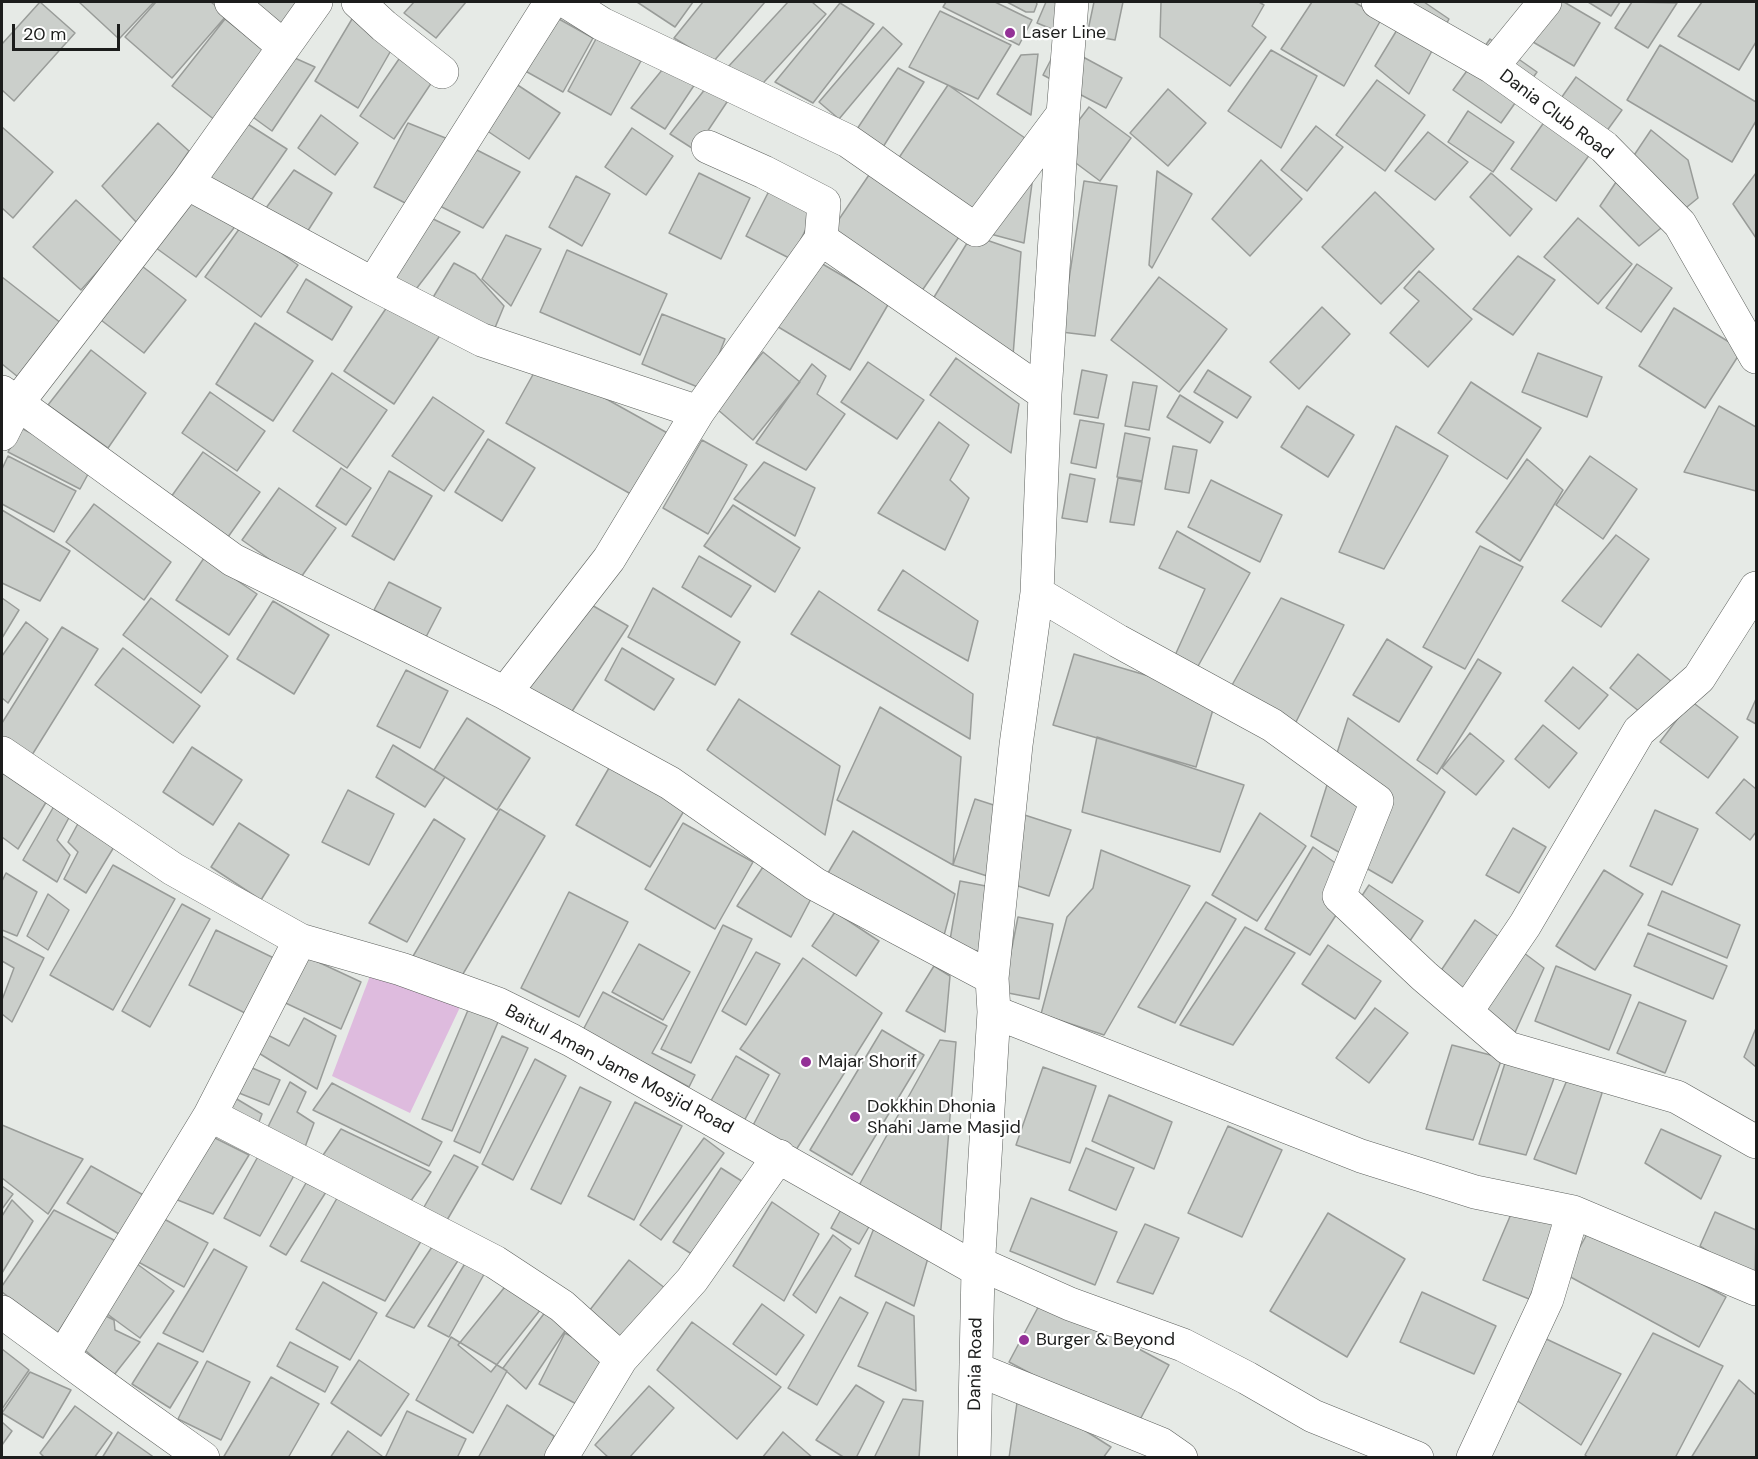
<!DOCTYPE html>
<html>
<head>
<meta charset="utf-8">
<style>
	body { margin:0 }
	#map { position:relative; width:1758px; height:1459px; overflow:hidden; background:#e6eae6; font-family:"DM Sans",sans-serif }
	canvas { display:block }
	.frame { position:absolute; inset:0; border:3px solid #1c1d1c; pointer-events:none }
	.scale { position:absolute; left:12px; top:24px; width:108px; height:27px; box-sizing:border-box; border:3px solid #1c1d1c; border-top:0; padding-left:8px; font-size:18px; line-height:21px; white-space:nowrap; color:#1c1d1c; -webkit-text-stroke:4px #fff; paint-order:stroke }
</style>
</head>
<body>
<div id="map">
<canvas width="1758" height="1459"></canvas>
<div class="frame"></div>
<div class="scale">20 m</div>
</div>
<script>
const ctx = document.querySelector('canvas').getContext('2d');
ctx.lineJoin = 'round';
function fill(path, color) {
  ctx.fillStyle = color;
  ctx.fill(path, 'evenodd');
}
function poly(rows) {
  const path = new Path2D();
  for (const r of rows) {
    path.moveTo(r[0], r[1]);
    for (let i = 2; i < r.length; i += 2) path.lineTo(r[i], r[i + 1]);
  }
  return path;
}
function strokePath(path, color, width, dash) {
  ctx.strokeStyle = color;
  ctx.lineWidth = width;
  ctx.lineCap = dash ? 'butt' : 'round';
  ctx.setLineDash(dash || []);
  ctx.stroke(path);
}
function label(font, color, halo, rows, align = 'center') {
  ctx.font = font + ' "DM Sans",sans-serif';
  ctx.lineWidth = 4.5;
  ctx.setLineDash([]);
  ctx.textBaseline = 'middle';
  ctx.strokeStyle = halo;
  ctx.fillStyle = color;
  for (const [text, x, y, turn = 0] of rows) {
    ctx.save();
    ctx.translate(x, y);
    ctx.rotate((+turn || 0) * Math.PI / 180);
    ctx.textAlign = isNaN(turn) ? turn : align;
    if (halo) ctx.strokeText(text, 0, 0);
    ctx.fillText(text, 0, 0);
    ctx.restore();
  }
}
const green = poly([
	[373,968,462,1003,410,1113,332,1076]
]);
const building = poly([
	[40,2,75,33,14,101,2,90,2,44,40,2],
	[79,2,154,2,119,39,79,2],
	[156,2,211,2,227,15,172,78,125,37,156,2],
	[255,2,304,2,276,32,255,2],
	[414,2,466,2,436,38,404,13,414,2],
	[637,2,693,2,675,27,637,2],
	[703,2,765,2,713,62,674,38,703,2],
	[788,2,812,2,826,14,754,93,727,68,788,2],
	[946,2,995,2,1032,20,1019,45,943,7,946,2],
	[1007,2,1036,2,1037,4,1034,12,1026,12,1007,2],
	[1046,2,1053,2,1085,14,1076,39,1037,23,1046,2],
	[1094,2,1123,2,1115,40,1087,35,1094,2],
	[1161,2,1259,2,1264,5,1252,26,1266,37,1230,86,1160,37,1161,2],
	[1312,2,1354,2,1382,18,1344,86,1281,49,1312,2],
	[1414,2,1424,2,1449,19,1409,94,1375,66,1414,2],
	[1558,2,1564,2,1600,23,1574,66,1533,42,1558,2],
	[1588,2,1620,2,1611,16,1588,2],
	[1632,2,1677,3,1648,48,1615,28,1632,2],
	[1702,2,1756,2,1756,42,1739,70,1678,36,1702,2],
	[840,3,874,24,813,103,775,82,840,3],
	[940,11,1011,45,978,99,909,67,940,11],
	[355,14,397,40,358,108,315,81,355,14],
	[550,14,593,38,563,92,520,68,550,14],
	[225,19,269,54,216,121,172,86,225,19],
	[883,27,902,44,839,119,819,102,883,27],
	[597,37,641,61,611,115,568,91,597,37],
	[1490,39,1537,72,1501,123,1453,90,1490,39],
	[1059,44,1122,78,1106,108,1043,75,1059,44],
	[1660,45,1756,102,1756,121,1732,162,1627,100,1660,45],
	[1271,50,1317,76,1281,148,1228,111,1271,50],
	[1038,54,1031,115,997,94,1021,55,1038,54],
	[288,55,315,67,272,131,250,115,288,55],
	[399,59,432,82,394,139,360,116,399,59],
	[667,64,695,84,665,129,631,108,667,64],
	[898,68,924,82,883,147,855,132,898,68],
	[1576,77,1622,110,1556,201,1511,169,1576,77],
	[510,80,560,113,529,159,480,126,510,80],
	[1377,80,1425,115,1385,171,1336,135,1377,80],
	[709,84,729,99,695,150,670,134,709,84],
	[948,85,1025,138,968,221,892,168,948,85],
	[1168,89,1206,123,1168,166,1130,133,1168,89],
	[1089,107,1131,138,1100,181,1057,149,1089,107],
	[1468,111,1514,142,1493,172,1448,142,1468,111],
	[321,115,358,143,335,175,298,148,321,115],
	[243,121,287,149,246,208,204,182,243,121],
	[158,123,189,151,139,225,102,186,158,123],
	[408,123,448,139,411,206,374,187,408,123],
	[1316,126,1343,147,1307,191,1281,170,1316,126],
	[2,127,53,172,13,218,2,208,2,127],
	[632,128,673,156,646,195,605,167,632,128],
	[1651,130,1688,160,1698,198,1639,246,1600,206,1651,130],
	[1428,132,1468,162,1435,200,1395,171,1428,132],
	[471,147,520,172,483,228,434,203,471,147],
	[1261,160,1302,199,1250,256,1212,219,1261,160],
	[294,170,332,193,293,254,252,227,294,170],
	[1157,171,1192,194,1152,268,1149,265,1157,171],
	[871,172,961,234,919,295,829,234,871,172],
	[699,173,750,198,721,259,669,233,699,173],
	[1491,173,1532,209,1510,236,1470,197,1491,173],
	[1756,173,1756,238,1733,204,1756,173],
	[576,176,610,194,582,246,549,227,576,176],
	[1033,176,1024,243,983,232,1033,176],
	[1084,181,1117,186,1095,336,1061,332,1084,181],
	[770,189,815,211,791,259,746,236,770,189],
	[1375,192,1434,249,1381,304,1322,247,1375,192],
	[186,193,237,224,196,277,152,245,186,193],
	[76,200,123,243,81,290,33,247,76,200],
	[427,216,460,232,413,293,389,276,427,216],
	[1578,218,1632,264,1598,304,1544,257,1578,218],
	[242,225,298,265,261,317,205,277,242,225],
	[506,235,541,249,511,306,482,279,506,235],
	[972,235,1021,252,1013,356,928,307,972,235],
	[567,250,667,294,640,355,540,312,567,250],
	[1518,256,1555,280,1513,335,1473,309,1518,256],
	[814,259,889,303,850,370,775,325,814,259],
	[138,263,186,300,144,353,97,317,138,263],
	[454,263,475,274,504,306,492,335,429,304,454,263],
	[1637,264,1672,288,1641,332,1606,308,1637,264],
	[1419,271,1472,319,1428,367,1390,333,1419,301,1404,288,1419,271],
	[2,277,66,327,23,381,2,364,2,277],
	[1159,277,1227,329,1179,392,1111,340,1159,277],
	[306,279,352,307,332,340,287,312,306,279],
	[391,301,441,334,394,404,344,371,391,301],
	[1322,307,1350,334,1299,389,1270,362,1322,307],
	[1674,308,1742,350,1705,408,1639,366,1674,308],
	[662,314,725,339,705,390,642,364,662,314],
	[255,323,313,361,273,421,216,384,255,323],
	[91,350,146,393,108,448,48,405,91,350],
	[763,352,800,382,753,440,717,409,763,352],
	[1538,353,1602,377,1587,417,1522,392,1538,353],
	[956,358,1019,404,1011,453,930,395,956,358],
	[540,362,671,435,636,497,506,423,540,362],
	[868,362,924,400,897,439,841,402,868,362],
	[812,364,826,376,817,394,845,414,806,470,756,443,812,364],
	[1082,370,1107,375,1098,418,1074,414,1082,370],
	[1208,370,1251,397,1237,418,1194,392,1208,370],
	[332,373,387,410,347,468,293,431,332,373],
	[1133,382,1157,386,1149,430,1125,426,1133,382],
	[1471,382,1541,428,1507,479,1438,433,1471,382],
	[210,392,265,431,237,471,182,433,210,392],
	[1180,395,1223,422,1210,443,1167,417,1180,395],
	[433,397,484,431,444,491,392,456,433,397],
	[1307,406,1354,435,1328,477,1281,447,1307,406],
	[1719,406,1756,427,1756,491,1684,472,1719,406],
	[1080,420,1104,424,1096,468,1071,463,1080,420],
	[939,422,969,445,950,480,969,498,945,550,878,513,939,422],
	[1396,426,1448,456,1384,569,1339,552,1396,426],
	[21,428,93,465,80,489,8,452,21,428],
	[1125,433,1150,438,1142,481,1117,477,1125,433],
	[488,439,535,468,502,521,455,492,488,439],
	[702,440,747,465,708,534,663,508,702,440],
	[1173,446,1197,450,1189,493,1165,489,1173,446],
	[203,452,260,492,223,544,166,504,203,452],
	[8,456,76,491,54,532,2,504,2,469,8,456],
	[1590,456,1637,489,1603,539,1556,505,1590,456],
	[1527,459,1563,490,1520,561,1476,532,1527,459],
	[764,462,815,488,795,536,734,499,764,462],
	[341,468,371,488,346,525,316,506,341,468],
	[389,471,432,496,394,560,352,536,389,471],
	[1070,474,1095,479,1087,522,1062,518,1070,474],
	[1118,478,1142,482,1134,525,1110,522,1118,478],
	[1211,480,1282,515,1260,562,1188,527,1211,480],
	[279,488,336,528,299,580,242,540,279,488],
	[94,504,171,562,144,600,66,542,94,504],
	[733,505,800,548,775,592,704,546,733,505],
	[2,510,70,551,40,601,2,583,2,510],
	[1177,531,1250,573,1197,668,1172,662,1205,589,1159,568,1177,531],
	[1616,535,1649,559,1601,627,1562,601,1616,535],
	[1480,546,1523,567,1465,669,1423,647,1480,546],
	[699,556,751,586,731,617,682,587,699,556],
	[204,558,257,594,229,635,176,600,204,558],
	[903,570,978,621,968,661,878,610,903,570],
	[389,582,441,608,426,637,374,610,389,582],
	[653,588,740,642,715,685,628,637,653,588],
	[819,591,973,694,970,739,791,634,819,591],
	[2,598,19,610,2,638,2,598],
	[151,598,228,656,201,693,123,635,151,598],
	[1281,598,1344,625,1296,722,1227,694,1281,598],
	[583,600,628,626,565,722,523,693,583,600],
	[273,601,329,635,294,694,237,659,273,601],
	[26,622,48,639,8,703,2,698,2,656,26,622],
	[62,627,98,649,27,763,2,746,2,723,62,627],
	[1387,639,1432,667,1399,722,1353,695,1387,639],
	[123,648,200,706,173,743,95,685,123,648],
	[622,648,674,679,654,710,605,680,622,648],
	[1074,654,1217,696,1196,767,1053,725,1074,654],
	[1638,654,1672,682,1645,716,1610,688,1638,654],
	[1478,659,1501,673,1437,774,1417,760,1478,659],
	[1573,667,1608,695,1579,729,1545,701,1573,667],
	[406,670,448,691,420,748,377,726,406,670],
	[739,699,840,766,825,835,707,750,739,699],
	[1756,699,1756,724,1747,719,1756,699],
	[1691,701,1738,737,1708,778,1660,742,1691,701],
	[880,707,961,757,953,865,837,800,880,707],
	[467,718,530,758,497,810,434,770,467,718],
	[1348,718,1445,792,1392,883,1311,836,1348,718],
	[1543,725,1577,753,1549,788,1515,759,1543,725],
	[1470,733,1504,761,1476,795,1442,768,1470,733],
	[1097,737,1244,785,1220,852,1082,812,1097,737],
	[393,745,445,777,425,807,376,777,393,745],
	[192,747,242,780,213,825,163,792,192,747],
	[2,760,51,794,18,849,2,837,2,760],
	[613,761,687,806,650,867,576,825,613,761],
	[1744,779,1756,789,1756,832,1750,840,1716,813,1744,779],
	[348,790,394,814,369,865,322,842,348,790],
	[975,799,1071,830,1049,896,953,865,975,799],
	[57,801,72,812,57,840,70,855,57,882,23,860,57,801],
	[500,809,545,836,454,989,409,963,500,809],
	[1655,810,1698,829,1672,885,1630,866,1655,810],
	[1260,813,1306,846,1257,921,1212,895,1260,813],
	[81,818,117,842,86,893,64,879,78,852,68,842,81,818],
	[434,819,465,839,407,942,369,923,434,819],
	[239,823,289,855,261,900,211,867,239,823],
	[683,823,753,862,715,929,645,889,683,823],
	[1513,828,1546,847,1519,893,1486,875,1513,828],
	[853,831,955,894,942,943,822,883,853,831],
	[1313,847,1359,880,1310,955,1265,929,1313,847],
	[1101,850,1190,886,1104,1035,1041,1014,1067,917,1093,888,1101,850],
	[113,865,175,899,113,1010,50,975,113,865],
	[763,867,813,895,791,937,737,906,763,867],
	[1604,870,1643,894,1595,970,1556,946,1604,870],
	[6,873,37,892,17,936,2,930,2,881,6,873],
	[960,881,996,888,983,952,949,946,960,881],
	[1369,885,1423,921,1398,959,1344,923,1369,885],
	[1662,891,1740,925,1727,958,1648,925,1662,891],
	[569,892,628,922,579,1017,521,988,569,892],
	[48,894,69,910,48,950,27,936,48,894],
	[1206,902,1236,919,1175,1023,1138,1007,1206,902],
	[182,904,210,919,150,1027,122,1011,182,904],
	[835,912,879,941,856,976,812,946,835,912],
	[1018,917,1053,924,1039,999,1003,992,1018,917],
	[1475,920,1499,937,1463,993,1438,975,1475,920],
	[723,925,752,939,691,1063,661,1049,723,925],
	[1245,927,1295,953,1233,1045,1180,1025,1245,927],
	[216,930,280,961,253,1017,189,985,216,930],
	[1648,933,1727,966,1713,999,1634,966,1648,933],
	[2,936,44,958,12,1022,2,1014,2,1000,14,968,2,961,2,936],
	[639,944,690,972,663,1020,612,992,639,944],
	[1328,945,1381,981,1355,1019,1302,984,1328,945],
	[1520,950,1544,968,1508,1048,1469,1020,1520,950],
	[756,952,780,964,746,1025,722,1011,756,952],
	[303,955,361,982,341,1029,277,999,303,955],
	[803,958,882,1013,796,1150,750,1131,780,1074,740,1049,803,958],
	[934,966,950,976,945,1032,906,1011,934,966],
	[1556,966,1631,995,1609,1050,1535,1021,1556,966],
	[603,992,667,1026,652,1053,695,1075,689,1087,583,1030,603,992],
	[1639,1002,1686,1021,1665,1073,1617,1053,1639,1002],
	[471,1003,501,1015,452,1131,422,1119,471,1003],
	[1375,1008,1408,1033,1369,1083,1336,1058,1375,1008],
	[304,1018,336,1036,317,1089,257,1052,262,1032,289,1046,304,1018],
	[1756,1028,1756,1067,1744,1057,1756,1028],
	[882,1030,924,1055,852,1175,810,1150,882,1030],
	[502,1036,528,1048,480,1153,454,1141,502,1036],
	[940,1040,956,1042,940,1241,857,1189,940,1040],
	[1452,1045,1502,1058,1473,1140,1426,1129,1452,1045],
	[736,1056,769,1075,743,1123,708,1106,736,1056],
	[535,1059,566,1076,513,1180,482,1164,535,1059],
	[1506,1060,1556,1073,1526,1155,1479,1144,1506,1060],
	[250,1067,280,1080,269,1105,239,1093,250,1067],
	[1043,1067,1096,1086,1070,1163,1016,1145,1043,1067],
	[1567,1080,1603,1090,1576,1174,1534,1159,1567,1080],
	[290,1082,306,1092,297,1112,314,1123,302,1155,264,1135,290,1082],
	[332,1083,442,1142,429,1166,313,1110,332,1083],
	[580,1087,611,1102,561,1204,531,1189,580,1087],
	[230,1095,262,1114,256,1130,220,1111,230,1095],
	[1109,1095,1172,1122,1154,1169,1092,1141,1109,1095],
	[635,1102,682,1126,634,1220,588,1196,635,1102],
	[2,1125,83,1159,48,1214,2,1178,2,1125],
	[1228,1126,1282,1150,1242,1237,1188,1213,1228,1126],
	[341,1129,431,1172,408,1205,319,1161,341,1129],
	[1661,1129,1721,1156,1701,1199,1645,1163,1661,1129],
	[209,1135,249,1155,213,1214,170,1197,209,1135],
	[704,1138,724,1153,661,1240,640,1225,704,1138],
	[1086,1148,1134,1168,1116,1210,1069,1190,1086,1148],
	[261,1151,296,1172,260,1236,224,1218,261,1151],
	[454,1155,478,1167,443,1227,420,1214,454,1155],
	[91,1166,147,1197,124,1237,67,1203,91,1166],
	[721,1168,748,1185,701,1260,673,1242,721,1168],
	[306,1183,326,1192,286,1255,270,1246,306,1183],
	[2,1186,13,1194,2,1209,2,1186],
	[340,1193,423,1238,385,1301,301,1261,340,1193],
	[1031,1198,1117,1232,1095,1285,1010,1251,1031,1198],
	[12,1200,33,1221,2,1273,2,1216,12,1200],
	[772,1202,819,1234,784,1301,733,1266,772,1202],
	[845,1202,874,1218,859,1244,831,1228,845,1202],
	[1514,1207,1560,1226,1529,1299,1483,1280,1514,1207],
	[54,1210,116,1241,57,1334,2,1292,2,1286,54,1210],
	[1715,1212,1756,1230,1755,1282,1700,1246,1715,1212],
	[1328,1213,1405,1259,1347,1357,1270,1311,1328,1213],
	[155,1214,208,1243,184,1287,131,1258,155,1214],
	[876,1223,928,1258,914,1306,855,1276,876,1223],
	[1145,1224,1179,1238,1153,1294,1117,1282,1145,1224],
	[1592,1225,1726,1297,1699,1347,1565,1274,1592,1225],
	[833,1235,851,1249,816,1313,793,1295,833,1235],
	[436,1241,461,1256,414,1328,386,1316,436,1241],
	[214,1249,247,1267,203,1352,163,1333,214,1249],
	[467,1260,487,1269,449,1337,428,1326,467,1260],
	[629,1260,670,1292,624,1352,582,1320,629,1260],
	[133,1261,174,1291,140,1338,99,1308,133,1261],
	[323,1282,377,1313,350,1360,296,1329,323,1282],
	[508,1283,541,1309,491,1372,458,1345,508,1283],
	[1422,1292,1496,1326,1474,1374,1400,1342,1422,1292],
	[840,1297,868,1313,817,1405,788,1388,840,1297],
	[1043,1298,1169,1365,1135,1429,1009,1362,1043,1298],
	[886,1302,914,1316,916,1391,858,1366,886,1302],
	[762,1304,804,1335,776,1375,733,1344,762,1304],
	[96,1311,114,1320,115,1330,140,1342,114,1375,79,1345,96,1311],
	[546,1311,569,1325,526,1389,503,1368,546,1311],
	[692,1322,781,1387,737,1439,657,1370,692,1322],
	[565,1333,608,1356,582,1407,539,1384,565,1333],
	[1653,1333,1723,1366,1675,1458,1589,1458,1585,1455,1653,1333],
	[451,1337,507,1371,473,1433,416,1400,451,1337],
	[1542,1337,1621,1374,1581,1445,1509,1395,1542,1337],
	[290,1342,338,1367,325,1392,277,1366,290,1342],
	[158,1343,198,1362,170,1408,132,1384,158,1343],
	[2,1349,29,1370,2,1409,2,1349],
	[359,1360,409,1394,381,1436,331,1403,359,1360],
	[207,1361,250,1382,221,1440,178,1419,207,1361],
	[30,1372,71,1390,43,1438,2,1413,30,1372],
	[271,1377,319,1404,288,1458,223,1458,271,1377],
	[1739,1380,1756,1395,1756,1458,1691,1458,1739,1380],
	[856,1385,884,1402,856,1458,845,1458,816,1440,856,1385],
	[649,1386,674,1408,629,1458,609,1458,595,1445,649,1386],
	[1019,1389,1111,1447,1103,1458,1009,1458,1019,1389],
	[903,1399,923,1401,919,1458,874,1458,903,1399],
	[507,1405,554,1436,546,1458,478,1458,507,1405],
	[75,1406,112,1433,94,1458,45,1458,40,1453,75,1406],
	[407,1411,466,1439,457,1458,385,1458,407,1411],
	[2,1422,12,1431,2,1445,2,1422],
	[348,1431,382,1456,381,1458,330,1458,348,1431],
	[118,1432,155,1458,102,1458,118,1432],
	[783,1432,813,1458,762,1458,783,1432]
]);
const minor = poly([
	[231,2,283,46],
	[358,2,384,26,442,72],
	[567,2,602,24,848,141,976,230,1063,114],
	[1378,2,1492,67,1604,147,1680,224,1756,357],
	[1492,67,1545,2],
	[708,147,764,172,824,203,821,239],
	[187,183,373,284,482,340,698,412,609,559,505,693,670,783,815,884,992,978],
	[373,284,551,2],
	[2,392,233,560,505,693],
	[698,412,821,239,1045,394],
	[2,434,18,402,187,183,316,2],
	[1037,593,1118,641,1272,725,1377,801,1339,896,1424,976,1508,1048,1677,1097,1756,1142],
	[2,753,173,869,300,940,401,969,498,1004,571,1040,978,1270],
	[994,1012,1361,1156,1475,1192,1573,1212,1756,1289],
	[1466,1012,1525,925,1639,731,1699,678,1756,588],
	[210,1115,300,940],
	[978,1263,1070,1304,1183,1345,1247,1378,1313,1416,1417,1458],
	[2,1312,140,1413,203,1458],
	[63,1356,210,1115,495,1262,562,1306,621,1359],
	[976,1369,1161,1444,1181,1458],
	[561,1458,621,1359,692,1280,779,1156],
	[974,1458,978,1270,994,1012,992,978,1016,745,1037,593,1045,394,1063,114,1072,2],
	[1473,1458,1547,1299,1573,1212]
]);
const markers = [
	[1010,33,6,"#943197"],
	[806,1062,6,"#943197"],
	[855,1117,6,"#943197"],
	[1024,1340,6,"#943197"]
];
const poiNames = [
	["Laser Line",1022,33],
	["Majar Shorif",818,1062],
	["Dokkhin Dhonia",867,1107],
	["Shahi Jame Masjid",867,1128],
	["Burger & Beyond",1036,1340]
];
const streetNames = [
	["Dania Club Road",1556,115,37],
	["Baitul Aman Jame Mosjid Road",619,1070,28],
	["Dania Road",976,1364,-89]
];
fill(green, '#debbde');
fill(building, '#cbcfcb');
strokePath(building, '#999c99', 1.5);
strokePath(minor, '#5d605d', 34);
strokePath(minor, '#fff', 33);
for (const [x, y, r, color] of markers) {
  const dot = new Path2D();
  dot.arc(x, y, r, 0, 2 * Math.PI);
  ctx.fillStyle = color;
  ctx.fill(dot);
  strokePath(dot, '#fff', 2);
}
label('18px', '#1c1d1c', '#fff', poiNames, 'left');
label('18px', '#1c1d1c', '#fff', streetNames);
</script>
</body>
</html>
